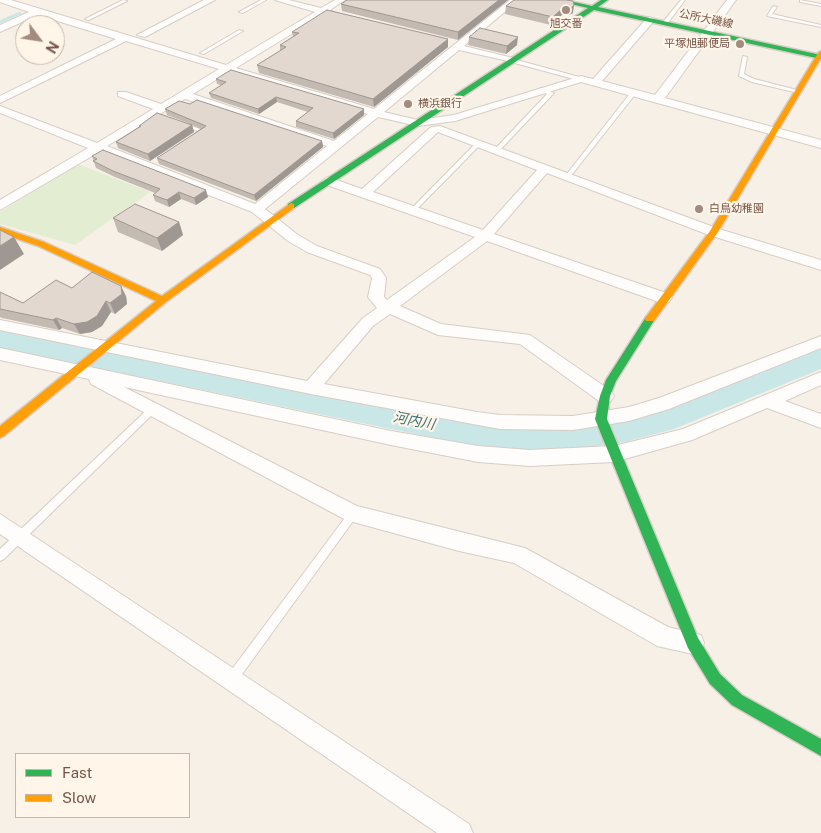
<!DOCTYPE html>
<html>
<head>
<meta charset="utf-8">
<style>
	body { margin:0 }
	#map { position:relative; width:821px; height:833px; overflow:hidden; background:#f7f0e7; font-family:"Public Sans",sans-serif }
	canvas { display:block }
	.legend { position:absolute; left:15px; top:753px; width:175px; height:65px; box-sizing:border-box; background:#fff5e8; border:1px solid #c8b5a8; margin:0; padding:6px 9px; list-style:none; font-size:15px; color:#755547 }
	.legend li { display:flex; align-items:center; gap:10px; height:25px }
	.legend b { width:25px; border:1px solid #c8b5a8 }
	.north { position:absolute; left:15px; top:15px; width:50px; height:50px; box-sizing:border-box; background:#fff5e8; border:1px solid #c8b5a8; border-radius:50%; rotate:121deg; font-size:14px; font-weight:700; line-height:20px; text-align:center; color:#755547 }
	.north::after { content:''; display:block; margin:auto; width:18px; height:22px; background:#a28b7f; clip-path:polygon(50% 0,100% 100%,50% 72%,0 100%) }
</style>
</head>
<body>
<div id="map">
<canvas width="821" height="833"></canvas>
<ul class="legend">
<li><b style="height:6px;background:#30b455"></b>Fast</li>
<li><b style="height:6px;background:#ff9f0a"></b>Slow</li>
</ul>
<div class="north">N</div>
</div>
<script>
const ctx = document.querySelector('canvas').getContext('2d');
ctx.lineJoin = 'round';
function fill(path, color) {
  ctx.fillStyle = color;
  ctx.fill(path, 'evenodd');
}
function poly(rows) {
  const path = new Path2D();
  for (const r of rows) {
    path.moveTo(r[0], r[1]);
    for (let i = 2; i < r.length; i += 2) path.lineTo(r[i], r[i + 1]);
  }
  return path;
}
function strokePath(path, color, width, dash) {
  ctx.strokeStyle = color;
  ctx.lineWidth = width;
  ctx.lineCap = dash ? 'butt' : 'round';
  ctx.setLineDash(dash || []);
  ctx.stroke(path);
}
function label(font, color, halo, rows, align = 'center') {
  ctx.font = font + ' "Public Sans","Noto Sans JP",sans-serif';
  ctx.lineWidth = 4.5;
  ctx.setLineDash([]);
  ctx.textBaseline = 'middle';
  ctx.strokeStyle = halo;
  ctx.fillStyle = color;
  for (const [text, x, y, turn = 0] of rows) {
    ctx.save();
    ctx.translate(x, y);
    ctx.rotate((+turn || 0) * Math.PI / 180);
    ctx.textAlign = isNaN(turn) ? turn : align;
    if (halo) ctx.strokeText(text, 0, 0);
    ctx.fillText(text, 0, 0);
    ctx.restore();
  }
}
const green = poly([
	[78,164,150,192,75,245,0,224,0,212]
]);
const stream = poly([
	[0,22,20,13]
]);
const river = poly([
	[0,328,502,426,576,423,625,416,669,406,821,346,821,369,674,429,625,442,576,449,502,452,0,348,0,328]
]);
const lane = poly([
	[123,0,127,1,89,20,85,19,123,0],
	[261,0,266,0,243,13,239,12,261,0],
	[681,0,685,0,667,24,663,24,663,22,681,0],
	[800,0,821,4,821,6,800,2,800,0],
	[773,6,777,7,772,14,821,25,821,27,767,16,773,6],
	[239,30,243,31,204,54,200,53,239,30],
	[743,56,747,57,744,74,754,79,801,91,798,93,752,82,739,76,743,56],
	[513,59,583,78,584,79,581,81,511,62,511,60,513,59],
	[541,88,554,93,499,151,495,151,495,149,547,94,539,91,539,89,541,88],
	[632,91,637,92,570,177,566,177,566,175,632,91],
	[179,123,183,123,206,131,199,136,195,136,195,134,198,131,179,125,179,123],
	[477,142,482,143,415,211,411,211,411,209,477,142],
	[153,406,156,407,157,409,156,411,4,559,0,561,0,549,150,407,153,406],
	[353,510,356,511,358,514,356,517,235,684,231,686,227,684,225,680,227,676,350,511,353,510]
]);
const street = poly([
	[0,0,11,0,226,65,315,12,275,0,289,0,321,8,335,0,345,0,330,10,335,13,333,15,324,14,236,68,374,109,510,0,519,0,464,46,517,59,517,63,459,50,384,112,418,120,454,115,581,76,593,79,647,18,650,17,655,20,653,22,602,81,655,95,727,0,736,0,665,98,821,140,821,148,581,82,455,121,418,126,378,117,265,209,298,235,317,246,380,269,386,278,384,297,387,300,475,237,324,184,322,181,328,177,362,189,431,127,440,126,719,229,821,260,821,270,709,235,547,173,494,234,669,294,672,298,669,302,659,302,487,241,400,306,441,324,530,335,611,391,614,396,611,401,605,403,599,401,520,344,438,335,390,314,373,326,324,384,477,412,500,415,573,416,629,407,659,398,821,336,821,348,669,409,629,421,573,430,500,429,311,394,0,330,0,320,307,381,363,318,377,308,368,297,372,278,370,275,307,252,288,241,252,212,99,152,0,210,0,200,88,148,0,113,0,106,97,143,153,109,118,96,118,92,126,92,161,104,219,69,126,41,0,103,0,96,116,39,38,15,0,32,0,25,29,12,0,2,0,0],
	[229,72,368,114,334,141,193,94,229,72],
	[185,99,327,146,255,204,107,146,185,99],
	[438,132,537,170,483,230,373,192,438,132],
	[204,0,215,0,145,37,137,35,204,0],
	[0,348,391,431,478,446,530,450,614,446,683,429,821,372,821,385,785,401,821,414,821,428,767,408,692,440,614,462,530,466,478,462,391,445,124,387,357,506,525,548,668,627,701,635,704,643,701,651,693,654,657,646,514,563,459,551,346,520,91,384,89,379,0,360,0,348],
	[0,514,469,824,473,833,437,833,0,534,0,514]
]);
const fast = poly([
	[554,0,565,0,592,6,601,0,608,0,598,7,821,55,821,59,594,10,294,208,288,208,288,204,588,8,554,0],
	[650,316,655,319,616,381,610,396,607,419,698,638,720,674,742,695,821,739,821,756,732,705,710,684,688,648,595,419,600,396,606,380,646,317,650,316]
]);
const slow = poly([
	[821,51,821,58,718,232,654,321,646,321,645,319,646,317,710,231,818,53,821,51],
	[291,203,294,204,294,208,166,302,4,436,0,438,0,426,156,301,38,246,0,233,0,227,44,242,162,296,291,203]
]);
const wall = poly([
	[347,0,508,0,458,40,342,11,341,4],
	[573,1,573,13,569,15,564,13,551,25,505,14,506,6],
	[292,32,448,47,374,107,259,73,257,65,280,51,280,45,293,37],
	[469,37,517,45,506,54,468,45],
	[216,79,364,115,334,139,296,127,296,121,308,112,277,102,259,114,211,98,209,93,221,85,217,84],
	[190,104,322,141,323,147,256,201,159,164,157,158,201,129,192,125,194,132,150,161,118,148,116,142,139,127,139,126,188,123,167,115,165,109],
	[92,156,208,197,196,205,181,199,169,207,155,201,153,195,155,193,115,177,96,168],
	[113,218,179,222,183,235,162,251,118,232],
	[72,288,126,296,127,304,115,314,111,312,102,326,92,332,80,334,62,328,59,330,2,318,0,317,0,292,23,303]
]);
const shadedWall = poly([
	[499,0,508,0,458,40,458,32],
	[574,5,573,13,569,15,571,8],
	[565,6,564,13,551,25,553,17],
	[518,37,517,45,506,54,507,46],
	[448,39,448,47,374,107,373,99],
	[276,97,277,102,259,114,258,109],
	[364,109,364,115,334,139,333,133],
	[192,125,194,132,150,161,148,154],
	[322,141,323,147,256,201,254,195],
	[206,190,208,197,196,205,194,198],
	[179,192,181,199,169,207,167,200],
	[179,222,183,235,162,251,157,238],
	[14,237,24,254,0,270,0,246],
	[121,286,126,296,127,304,115,314,110,303],
	[106,301,111,312,102,326,92,332,80,334,74,324],
	[56,318,62,328,59,330,53,320]
]);
const building = poly([
	[347,0,499,0,458,32,341,4,347,0],
	[514,0,566,0,573,1,574,5,571,8,565,6,553,17,506,6,514,0],
	[327,10,448,39,373,99,257,65,286,47,280,45,299,33,292,32,327,10],
	[480,28,518,37,507,46,469,37,480,28],
	[231,70,364,109,333,133,296,121,313,108,276,97,258,109,209,93,226,82,216,79,231,70],
	[197,100,322,141,254,195,157,158,206,126,165,109,179,101,190,104,197,100],
	[157,113,192,125,148,154,116,142,141,126,139,126,157,113],
	[103,150,206,190,194,198,179,192,167,200,153,195,160,189,113,171,93,161,97,159,92,156,103,150],
	[135,204,179,222,157,238,113,218,135,204],
	[0,230,14,237,0,246,0,230],
	[92,272,121,286,122,294,110,303,106,301,97,316,87,322,74,324,56,318,53,320,0,309,0,292,23,303,56,280,72,288,92,272]
]);
const markers = [
	[566,10,5,"#a28b7f"],
	[740,44,5,"#a28b7f"],
	[408,104,5,"#a28b7f"],
	[699,209,5,"#a28b7f"]
];
const farStreetnames = [
	["公所大磯線",706,19,12]
];
const farPoinames = [
	["旭交番",566,24,"center"],
	["平塚旭郵便局",730,44,"right"],
	["横浜銀行",418,104],
	["白鳥幼稚園",709,209]
];
const waterNames = [
	["河内川",414,421,11]
];
fill(green, '#e3edd1');
strokePath(stream, '#c9e7e7', 3);
fill(river, '#c9e7e7');
strokePath(lane, '#d8cdc6', 2);
strokePath(street, '#d8cdc6', 2);
strokePath(fast, '#d8cdc4', 3);
strokePath(slow, '#d8cdc4', 3);
fill(lane, '#fefdfb');
fill(street, '#fefdfb');
fill(fast, '#30b455');
fill(slow, '#ff9f0a');
fill(wall, '#c3bab2');
fill(shadedWall, '#9f9791');
fill(building, '#e3d8cf');
strokePath(building, '#9f9791', 1);
for (const [x, y, r, color] of markers) {
  const dot = new Path2D();
  dot.arc(x, y, r, 0, 2 * Math.PI);
  ctx.fillStyle = color;
  ctx.fill(dot);
  strokePath(dot, '#fff5e8', 2);
}
label('11px', '#755547', '#fff5e8', farStreetnames);
label('11px', '#755547', '#fff5e8', farPoinames, 'left');
label('italic 14px', '#3a747c', '#fff5e8', waterNames);
</script>
</body>
</html>
